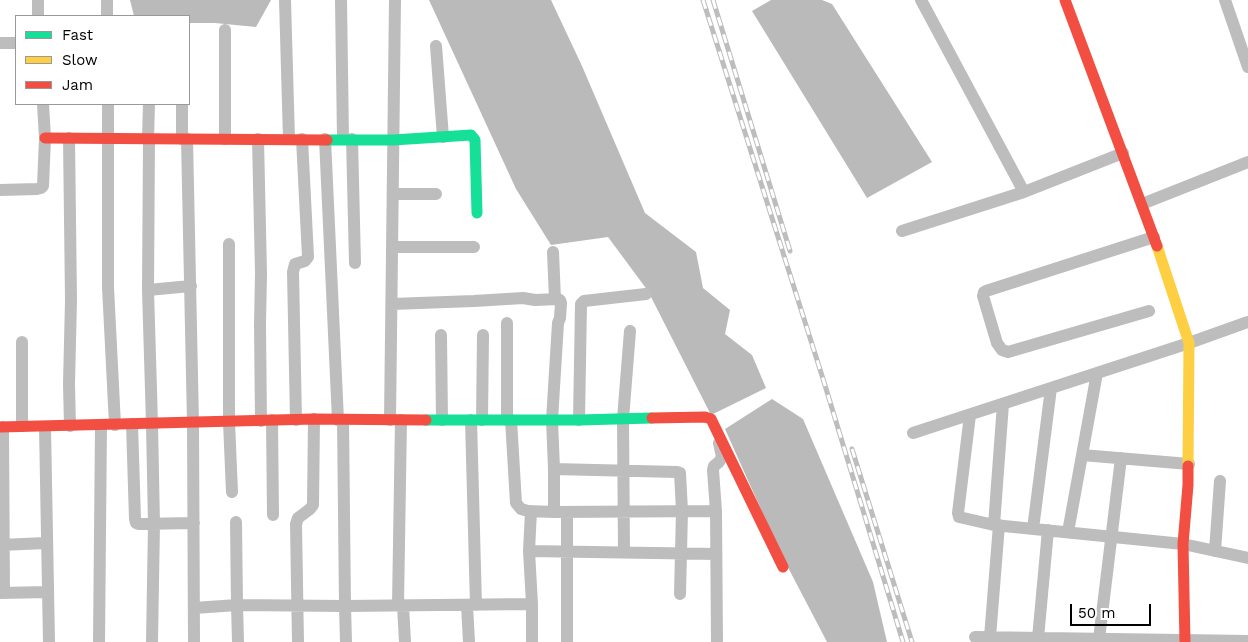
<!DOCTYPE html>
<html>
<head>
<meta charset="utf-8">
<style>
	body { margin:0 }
	#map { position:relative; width:1248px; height:642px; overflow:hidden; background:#fff; font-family:"Work Sans",sans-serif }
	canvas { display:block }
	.legend { position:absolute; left:15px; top:15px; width:175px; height:90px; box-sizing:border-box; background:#fff; border:1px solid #999; margin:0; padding:6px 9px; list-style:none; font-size:15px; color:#000 }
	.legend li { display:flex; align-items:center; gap:10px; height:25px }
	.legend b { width:25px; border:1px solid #999 }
	.scale { position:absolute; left:1070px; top:604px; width:81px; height:22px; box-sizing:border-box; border:2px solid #000; border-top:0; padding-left:6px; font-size:15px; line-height:18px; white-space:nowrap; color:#000; -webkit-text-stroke:4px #fff; paint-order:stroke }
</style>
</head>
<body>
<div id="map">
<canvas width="1248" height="642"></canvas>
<ul class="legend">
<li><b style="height:6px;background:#16e098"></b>Fast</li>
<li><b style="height:6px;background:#ffcf43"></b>Slow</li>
<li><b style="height:6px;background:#f24e42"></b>Jam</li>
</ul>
<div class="scale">50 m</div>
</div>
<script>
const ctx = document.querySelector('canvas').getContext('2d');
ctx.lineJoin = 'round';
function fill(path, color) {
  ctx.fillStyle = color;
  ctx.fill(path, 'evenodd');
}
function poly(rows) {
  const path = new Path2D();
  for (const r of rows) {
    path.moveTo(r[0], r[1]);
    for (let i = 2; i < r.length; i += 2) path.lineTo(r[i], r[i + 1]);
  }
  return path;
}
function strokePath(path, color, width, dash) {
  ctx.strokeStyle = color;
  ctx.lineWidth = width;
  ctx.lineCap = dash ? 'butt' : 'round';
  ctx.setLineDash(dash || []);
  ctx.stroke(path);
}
const water = poly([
	[130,0,271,0,256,27,215,23,189,23,189,16,134,16],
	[429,0,551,0,582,66,645,213,696,252,703,288,730,310,725,334,752,355,766,388,711,415,648,291,608,237,551,245,516,189],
	[771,0,822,0,832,4,932,162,867,198,752,11],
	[772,399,803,419,873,582,887,642,827,642,781,554,725,429]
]);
const street = poly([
	[38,0,38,16],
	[107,0,107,16],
	[285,0,289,139],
	[341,0,343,139],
	[921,0,1024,192],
	[1225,0,1248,67],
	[225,30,225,139],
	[0,43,16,43],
	[436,46,443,137],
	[108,104,108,287,115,425],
	[69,138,71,300,69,384,70,426],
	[148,139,149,104],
	[149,139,148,290,152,424,154,524,152,642],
	[182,139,182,104],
	[187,139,193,423,194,642],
	[258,139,261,274,260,325,261,421],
	[325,139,338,420],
	[352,139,355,263],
	[0,190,37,189,41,188,43,186,45,138,43,104],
	[393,194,436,194],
	[1142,204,1248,162],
	[902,231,1024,192,1123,153],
	[229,244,229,422,232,492],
	[392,247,474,247],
	[553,252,555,299],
	[148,290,191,286],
	[392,304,474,301,523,298,535,300,558,299,560,300,561,303,560,318,558,323,552,420,554,469,554,512],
	[1149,311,1008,352,1002,350,997,343,983,296,984,292,986,291,1154,237],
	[507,323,507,420],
	[441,335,442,420],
	[22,342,22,426],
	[970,415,958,513,959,517,994,525,1183,544,1248,558],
	[272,420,273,515],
	[296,420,293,272,295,264,305,261,308,257,302,139],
	[390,420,395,0],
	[471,420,476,605],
	[482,420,483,335],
	[511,420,516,503,521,509,528,511,554,512,716,511],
	[579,420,581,304,584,301,646,294],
	[132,424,135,519,136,523,139,524,194,523],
	[3,427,4,593],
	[45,427,49,642],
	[913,433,1189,343,1248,322],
	[1082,455,1189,464],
	[554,469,677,472,680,473,682,511,680,594],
	[994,525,1003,404],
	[1033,529,1051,388],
	[1068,532,1097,373],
	[0,545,46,543],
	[529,551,531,511],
	[1215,551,1220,481],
	[624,552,623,419,630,331],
	[0,593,48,592],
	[532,604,532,642],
	[398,605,401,420],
	[403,605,405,642],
	[467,605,469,642],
	[194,608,237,605,236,522],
	[975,637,1248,641],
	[990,637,999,525],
	[1038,638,1048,530],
	[1099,639,1121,458],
	[99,642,101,425],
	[238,642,237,605,345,606,343,420],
	[298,642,296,524,298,518,310,509,313,505,314,419],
	[346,642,345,606,532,604,529,551,716,554],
	[567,642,567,512],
	[717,642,716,511,713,470,714,466,719,462,722,457,719,443]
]);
const fast = poly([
	[327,140,393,140,471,135,475,140,477,213],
	[426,420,579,420,652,418]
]);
const slow = poly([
	[1157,246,1189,343,1188,466]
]);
const jam = poly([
	[1065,0,1157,246],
	[45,138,327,140],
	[652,418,705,417,711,419,783,567],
	[0,427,314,419,426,420],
	[1185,642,1183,544,1188,485,1188,466]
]);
const rail = poly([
	[703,0,824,382,903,642],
	[713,0,790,251],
	[852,449,912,642]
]);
fill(water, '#bababa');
strokePath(street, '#bdbdbd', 12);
strokePath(fast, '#16e098', 11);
strokePath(slow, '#ffcf43', 11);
strokePath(jam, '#f24e42', 11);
strokePath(rail, '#bdbdbd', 5);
strokePath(rail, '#fff', 3, [9]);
</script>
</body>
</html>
